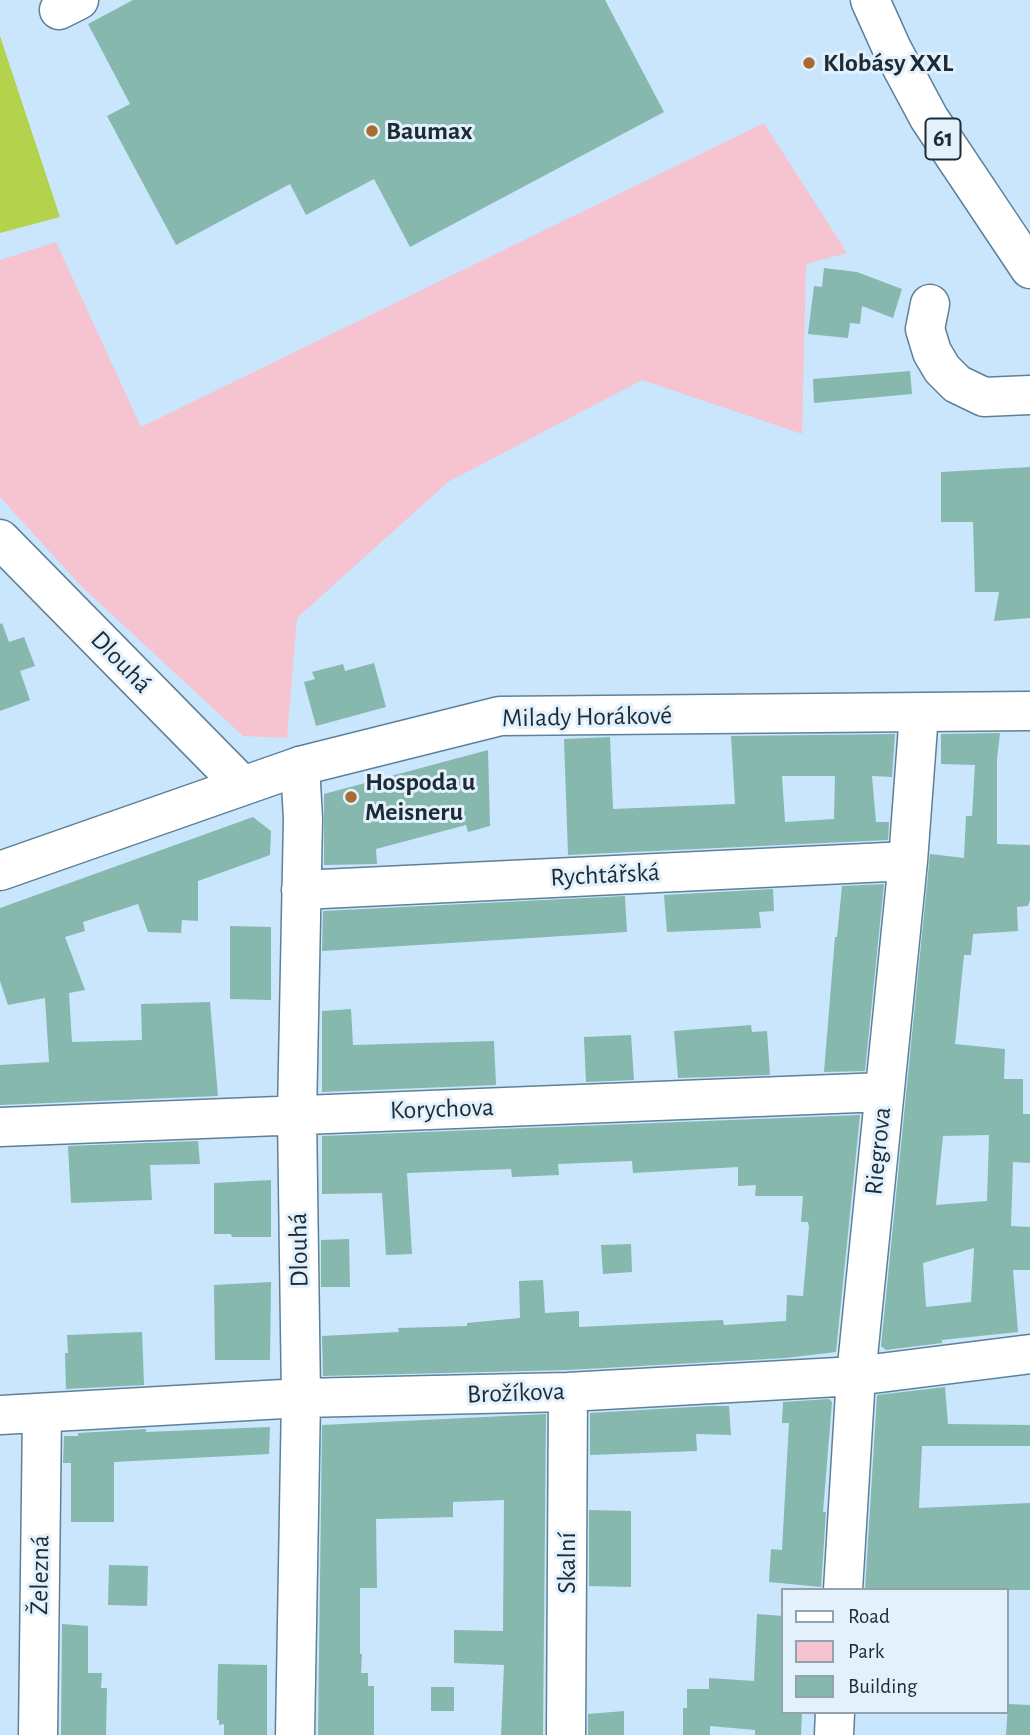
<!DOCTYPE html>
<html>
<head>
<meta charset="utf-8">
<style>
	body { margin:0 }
	#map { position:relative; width:1030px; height:1735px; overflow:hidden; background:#c9e6fc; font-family:"Alegreya Sans",sans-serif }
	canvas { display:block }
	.legend { position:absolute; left:781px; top:1588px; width:228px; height:126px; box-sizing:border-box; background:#e2f1fc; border:2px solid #93a2ac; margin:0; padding:9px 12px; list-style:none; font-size:21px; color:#1c2b35 }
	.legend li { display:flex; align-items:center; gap:14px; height:35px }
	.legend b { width:35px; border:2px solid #93a2ac }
</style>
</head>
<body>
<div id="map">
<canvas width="1030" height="1735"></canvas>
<ul class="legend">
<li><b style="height:9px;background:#fff"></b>Road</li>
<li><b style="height:19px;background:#f6c3d0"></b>Park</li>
<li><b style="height:19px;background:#86b8ae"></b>Building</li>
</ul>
</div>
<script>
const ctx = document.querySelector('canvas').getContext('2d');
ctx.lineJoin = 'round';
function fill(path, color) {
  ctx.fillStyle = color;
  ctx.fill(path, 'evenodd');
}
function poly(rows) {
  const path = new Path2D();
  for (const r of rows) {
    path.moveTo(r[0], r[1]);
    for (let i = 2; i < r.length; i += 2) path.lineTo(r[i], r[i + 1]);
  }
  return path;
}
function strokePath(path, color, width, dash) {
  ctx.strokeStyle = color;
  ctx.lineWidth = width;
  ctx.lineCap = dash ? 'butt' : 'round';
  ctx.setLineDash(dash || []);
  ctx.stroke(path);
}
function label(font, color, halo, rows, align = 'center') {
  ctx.font = font + ' "Alegreya Sans",sans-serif';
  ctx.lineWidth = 6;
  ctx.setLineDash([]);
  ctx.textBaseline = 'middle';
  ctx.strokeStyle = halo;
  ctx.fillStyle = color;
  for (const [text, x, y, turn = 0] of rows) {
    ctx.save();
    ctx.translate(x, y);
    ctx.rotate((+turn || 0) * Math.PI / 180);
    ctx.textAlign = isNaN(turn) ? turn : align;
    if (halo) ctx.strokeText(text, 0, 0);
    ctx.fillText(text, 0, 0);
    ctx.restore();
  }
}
const green = poly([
	[764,123,847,253,806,264,802,434,642,380,448,482,297,618,287,738,243,736,80,585,0,497,0,260,56,242,141,427]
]);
const water = poly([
	[0,36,60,217,0,233]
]);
const building = poly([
	[133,0,605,0,664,112,410,247,374,179,306,215,290,184,176,245,107,116,130,104,88,24],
	[824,268,857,272,902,289,893,318,862,306,860,324,850,323,848,338,808,334,814,286,822,287],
	[910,371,912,394,814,403,813,379],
	[1030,467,1030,618,994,621,999,592,975,592,973,522,941,522,941,472],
	[2,623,9,642,24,637,35,666,20,671,30,700,0,711,0,624],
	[374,663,386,707,316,726,304,682,315,679,312,672,343,664,345,671],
	[1000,733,997,759,997,844,1030,845,1030,900,1028,906,1017,907,1018,931,973,934,971,955,964,955,955,1044,1005,1049,1004,1079,1023,1079,1023,1114,1030,1114,1030,1163,1013,1162,1011,1226,1030,1227,1030,1270,1013,1270,1018,1332,942,1340,942,1343,886,1350,881,1346,930,854,964,858,966,816,972,816,975,765,941,764,941,734],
	[989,1135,987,1201,936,1205,943,1136],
	[974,1248,971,1302,926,1307,923,1263],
	[895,734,892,777,872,776,876,822,889,822,888,840,568,855,564,739,610,737,613,809,735,804,731,736],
	[782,776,835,776,834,819,785,822],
	[488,750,490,826,468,832,466,825,376,849,377,864,324,865,324,794],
	[253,817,271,831,270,855,198,881,198,921,182,920,181,933,148,932,138,904,83,922,85,931,65,937,85,990,69,993,72,1042,142,1040,141,1004,210,1002,218,1096,0,1105,0,1065,49,1062,45,998,8,1005,0,981,0,908],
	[884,884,865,1071,824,1072,835,937,837,937,842,886],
	[773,889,774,911,759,912,761,928,667,932,664,895],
	[625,896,627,932,322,951,323,911],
	[230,926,271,927,271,1000,230,999],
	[351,1009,353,1045,494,1041,496,1085,322,1092,322,1011],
	[751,1025,752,1032,767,1031,770,1075,678,1078,674,1031],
	[631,1035,634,1080,586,1082,584,1037],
	[860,1115,836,1352,786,1358,567,1370,323,1376,322,1336,399,1332,398,1328,467,1326,467,1323,520,1318,519,1281,543,1280,545,1313,579,1311,579,1327,723,1320,724,1325,786,1321,787,1295,803,1296,809,1227,808,1222,801,1222,803,1196,755,1196,756,1185,738,1186,738,1167,633,1173,632,1161,558,1164,559,1175,512,1177,511,1169,407,1173,412,1254,386,1255,382,1193,322,1194,322,1136],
	[198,1141,200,1164,150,1165,152,1200,71,1203,68,1146],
	[271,1180,271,1237,232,1237,231,1234,214,1234,214,1183],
	[349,1239,350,1287,321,1287,321,1240],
	[631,1244,632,1272,603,1274,601,1245],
	[271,1282,270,1360,215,1360,214,1285],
	[142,1332,144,1385,66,1389,65,1353,68,1353,67,1335],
	[945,1387,948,1424,1030,1425,1030,1446,922,1446,919,1508,1030,1503,1030,1590,865,1590,877,1395],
	[829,1399,832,1402,823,1512,826,1512,821,1587,769,1582,771,1549,782,1550,789,1423,782,1423,783,1402],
	[710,1406,729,1406,731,1435,696,1434,697,1451,590,1455,590,1413],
	[546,1414,543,1735,501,1735,504,1665,454,1663,454,1630,503,1631,504,1500,453,1502,453,1517,376,1519,377,1588,360,1588,360,1654,362,1654,361,1673,368,1673,368,1686,374,1686,374,1735,318,1735,322,1425],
	[270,1427,269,1454,114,1462,114,1522,71,1522,71,1463,63,1463,64,1436,78,1436,78,1433,146,1429,146,1432],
	[589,1510,631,1511,631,1587,589,1586],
	[109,1565,148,1566,147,1606,108,1605],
	[757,1614,783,1616,783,1712,802,1712,801,1735,755,1735,755,1730,710,1726,710,1735,683,1735,683,1708,687,1708,687,1689,709,1689,709,1678,754,1681],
	[62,1624,88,1626,88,1673,102,1673,101,1688,107,1688,106,1735,61,1735],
	[218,1664,267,1665,267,1735,224,1735,224,1724,219,1725,219,1720,217,1720],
	[431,1687,454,1687,454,1711,431,1711],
	[1008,1704,1030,1705,1030,1735,1006,1735],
	[624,1711,624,1735,588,1735,588,1714]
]);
const minor = poly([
	[59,10,79,0],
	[930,304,925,329,932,352,942,369,957,384,984,397,1030,395],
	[0,539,242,785],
	[301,890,908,861],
	[0,1127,884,1092],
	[0,1415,301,1398,568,1392,856,1376,1030,1354],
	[843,1590,856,1376,908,861,919,713],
	[38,1735,42,1414],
	[295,1735,301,1398,297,1114,303,819,300,766],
	[566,1735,568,1392],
	[834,1735,835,1712]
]);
const major = poly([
	[870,0,892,49,929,118,1030,269],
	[0,871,300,766,500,716,1030,711]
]);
const markers = [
	[809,63,7,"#a96b31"],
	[372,131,7,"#a96b31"],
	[351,797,7,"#a96b31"]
];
const shields = [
	[943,139,35]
];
const shieldNames = [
	["61",943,139]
];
const poiNames = [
	["Klobásy XXL",823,63],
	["Baumax",386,131],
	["Hospoda u",365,782],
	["Meisneru",365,812]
];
const streetNames = [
	["Dlouhá",121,662,46],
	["Milady Horákové",587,717,-1],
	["Rychtářská",605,875,-3],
	["Korychova",442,1109,-2],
	["Riegrova",878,1151,-84],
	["Dlouhá",299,1250,-91],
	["Brožíkova",516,1393,-2],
	["Skalní",567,1563,-90],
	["Železná",40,1575,-89]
];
fill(green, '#f6c3d0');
fill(water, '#b4d24b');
fill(building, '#86b8ae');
strokePath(minor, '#5e8099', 41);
strokePath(major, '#5e8099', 41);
strokePath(minor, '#fff', 38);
strokePath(major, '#fff', 38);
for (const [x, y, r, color] of markers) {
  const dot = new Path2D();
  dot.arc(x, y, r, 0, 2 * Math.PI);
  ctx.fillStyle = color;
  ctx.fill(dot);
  strokePath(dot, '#e2f1fc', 2.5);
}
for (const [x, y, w] of shields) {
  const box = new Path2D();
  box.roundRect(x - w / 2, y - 20.5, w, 41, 5);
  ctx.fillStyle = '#e2f1fc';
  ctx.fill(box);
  strokePath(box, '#1c2b35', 2);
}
label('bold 24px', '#1c2b35', null, shieldNames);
label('bold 26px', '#1c2b35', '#e2f1fc', poiNames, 'left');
label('26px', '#1c2b35', '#e2f1fc', streetNames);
</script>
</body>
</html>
